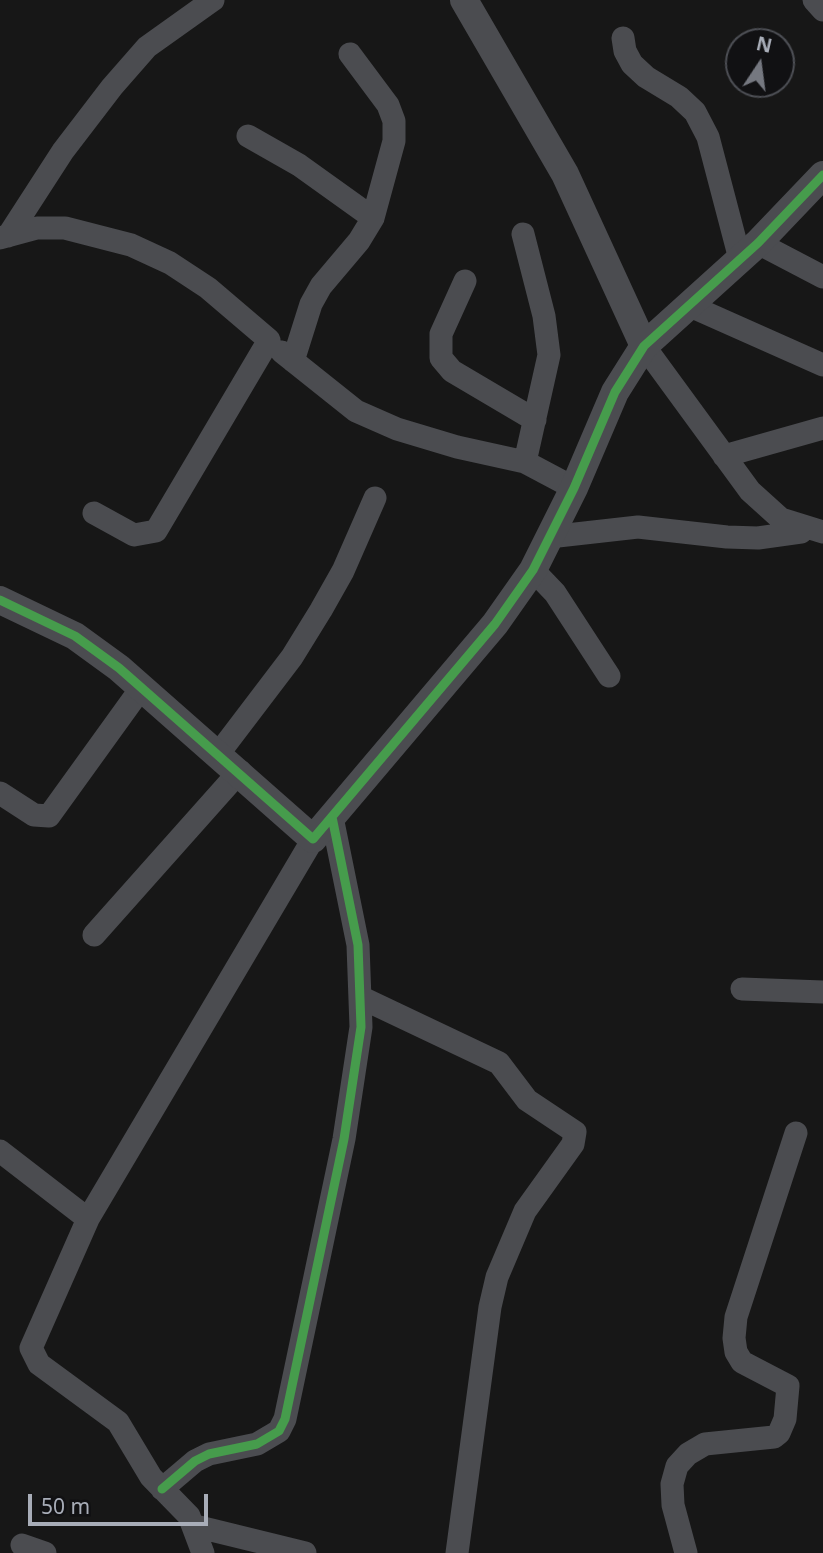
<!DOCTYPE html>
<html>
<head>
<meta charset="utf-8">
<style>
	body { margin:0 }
	#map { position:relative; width:823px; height:1553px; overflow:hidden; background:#171717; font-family:"Noto Sans",sans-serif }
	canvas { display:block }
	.north { position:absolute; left:725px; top:28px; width:70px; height:70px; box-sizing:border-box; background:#111113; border:2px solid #4d4f55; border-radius:50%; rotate:13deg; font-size:19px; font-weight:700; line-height:28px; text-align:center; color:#a8adb8 }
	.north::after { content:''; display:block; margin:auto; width:24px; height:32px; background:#757880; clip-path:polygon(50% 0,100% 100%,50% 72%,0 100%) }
	.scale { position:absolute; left:28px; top:1494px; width:180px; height:32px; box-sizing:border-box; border:4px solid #a8adb8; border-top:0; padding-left:9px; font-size:21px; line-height:24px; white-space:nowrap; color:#a8adb8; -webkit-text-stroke:5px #111113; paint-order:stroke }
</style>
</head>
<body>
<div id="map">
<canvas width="823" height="1553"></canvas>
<div class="north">N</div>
<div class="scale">50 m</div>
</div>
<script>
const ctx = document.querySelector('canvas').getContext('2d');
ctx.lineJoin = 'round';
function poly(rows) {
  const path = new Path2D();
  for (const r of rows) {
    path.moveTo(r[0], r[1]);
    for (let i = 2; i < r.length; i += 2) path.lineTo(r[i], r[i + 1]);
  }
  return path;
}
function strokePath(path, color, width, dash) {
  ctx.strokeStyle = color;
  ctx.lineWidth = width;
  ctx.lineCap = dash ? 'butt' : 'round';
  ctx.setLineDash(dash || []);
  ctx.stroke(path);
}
const minor = poly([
	[814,0,823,10],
	[623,38,625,51,632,64,646,77,679,97,695,112,708,137,740,259],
	[248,136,299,165,373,218],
	[523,234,544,316,549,355,525,462],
	[8,236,63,151,112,87,147,47,213,0],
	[0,238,37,228,65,228,131,245,170,263,208,288,269,340,156,531,134,535,94,513],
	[758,243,823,277],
	[465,281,441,334,441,358,452,371,535,420],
	[688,305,823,365],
	[644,346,750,491,781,519,823,532],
	[282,352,356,411,397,429,457,447,525,462,574,488],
	[293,361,311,304,321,286,359,241,373,218,394,141,394,121,388,105,350,54],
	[724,456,823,428],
	[549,537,638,527,727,537,758,538,801,532],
	[533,570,555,593,609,676],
	[219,753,292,657,321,610,343,571,375,498],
	[0,793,34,815,49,816,142,687],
	[94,935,240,771],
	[742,989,823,992],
	[362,998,499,1063,527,1100,575,1132,573,1144,525,1211,497,1277,490,1307,457,1553],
	[0,1151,88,1219,313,839],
	[88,1219,31,1348,39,1364,118,1422,151,1477,189,1516,203,1553],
	[162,1489,195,1461,209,1454,257,1444,279,1431,285,1419,344,1139,361,1027,358,945,332,817],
	[195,1526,305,1553],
	[22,1545,45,1553],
	[686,1553,673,1505,672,1484,677,1466,688,1454,705,1444,774,1437,779,1433,785,1419,788,1386,742,1362,736,1352,734,1338,736,1317,796,1133]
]);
const tertiary = poly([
	[464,0,565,174,644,346],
	[0,600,75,636,119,668,313,839,495,624,533,570,574,488,615,392,644,346,758,243,823,175]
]);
const cycleway = poly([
	[0,600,75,636,119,668,313,839,495,624,533,570,574,488,615,392,644,346,758,243,823,175],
	[162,1489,195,1461,209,1454,257,1444,279,1431,285,1419,344,1139,361,1027,358,945,332,817]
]);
strokePath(minor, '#4b4c50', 23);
strokePath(tertiary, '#4b4c50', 28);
strokePath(cycleway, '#469c4c', 9);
</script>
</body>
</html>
